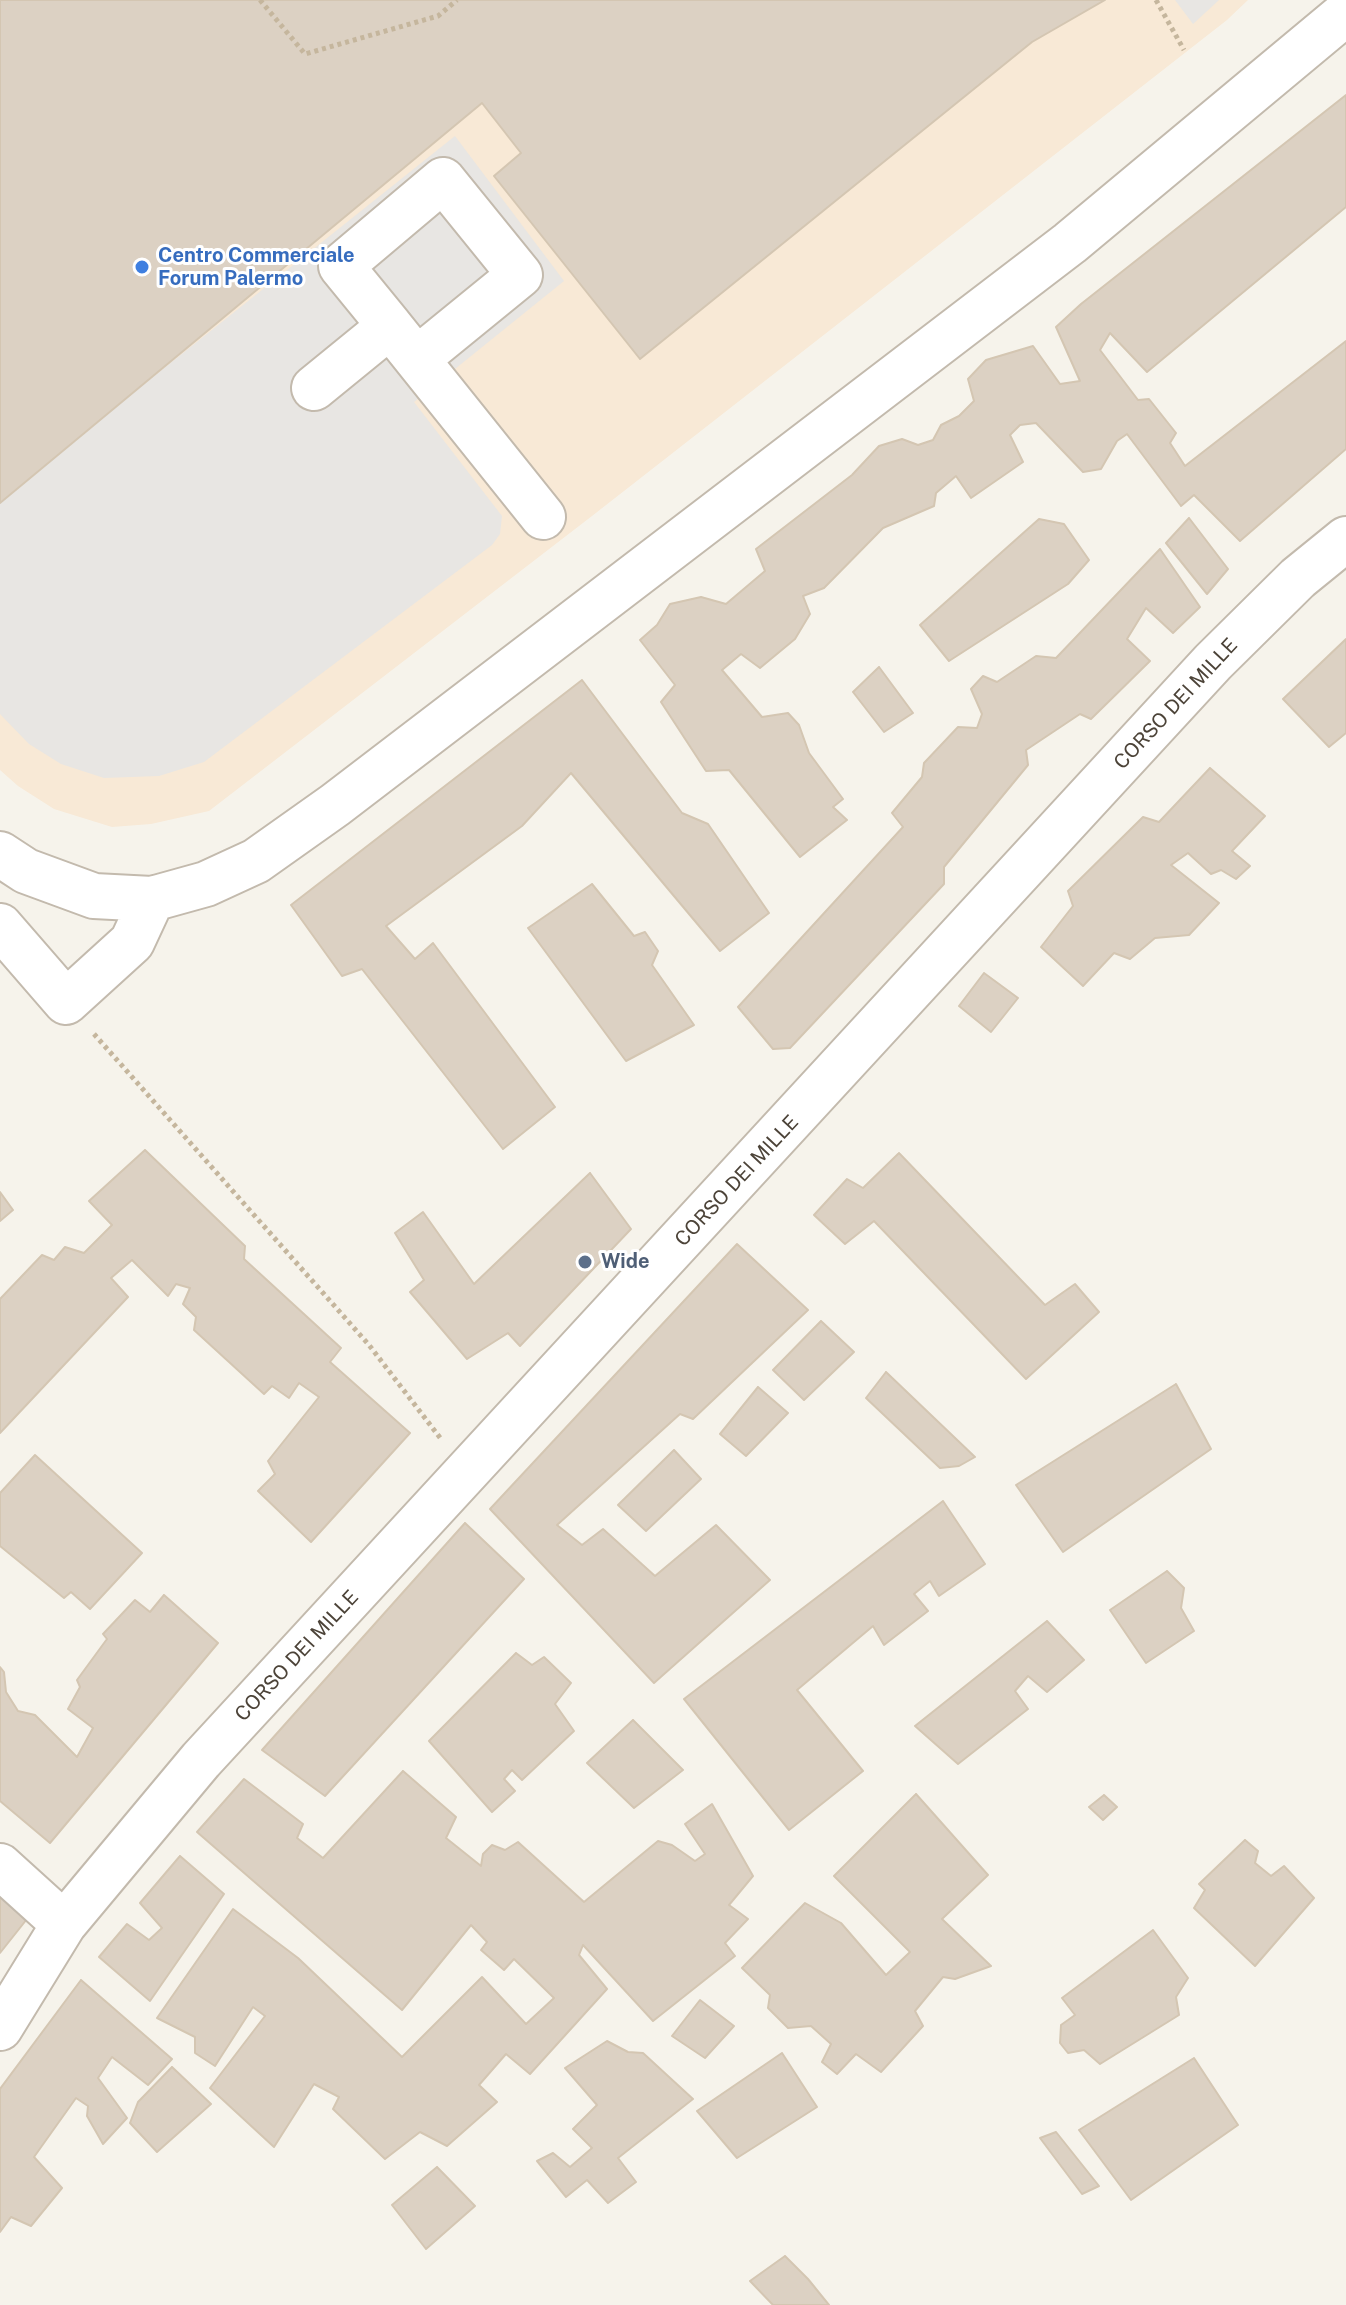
<!DOCTYPE html>
<html>
<head>
<meta charset="utf-8">
<style>
	body { margin:0 }
	canvas { display:block; background:#f6f3eb }
</style>
</head>
<body>
<canvas width="1346" height="2305"></canvas>
<script>
const ctx = document.querySelector('canvas').getContext('2d');
ctx.lineJoin = 'round';
function fill(path, color) {
  ctx.fillStyle = color;
  ctx.fill(path, 'evenodd');
}
function poly(rows) {
  const path = new Path2D();
  for (const r of rows) {
    path.moveTo(r[0], r[1]);
    for (let i = 2; i < r.length; i += 2) path.lineTo(r[i], r[i + 1]);
  }
  return path;
}
function strokePath(path, color, width, dash) {
  ctx.strokeStyle = color;
  ctx.lineWidth = width;
  ctx.lineCap = dash ? 'butt' : 'round';
  ctx.setLineDash(dash || []);
  ctx.stroke(path);
}
function label(font, color, halo, rows, align = 'center') {
  ctx.font = font + ' "Public Sans",sans-serif';
  ctx.lineWidth = 6;
  ctx.setLineDash([]);
  ctx.textBaseline = 'middle';
  ctx.strokeStyle = halo;
  ctx.fillStyle = color;
  for (const [text, x, y, turn = 0] of rows) {
    ctx.save();
    ctx.translate(x, y);
    ctx.rotate((+turn || 0) * Math.PI / 180);
    ctx.textAlign = isNaN(turn) ? turn : align;
    if (halo) ctx.strokeText(text, 0, 0);
    ctx.fillText(text, 0, 0);
    ctx.restore();
  }
}
const commercial = poly([
	[0,0,1248,0,1227,20,592,516,209,811,151,824,112,827,54,809,18,786,0,770]
]);
const parking = poly([
	[1175,0,1219,0,1193,24],
	[455,136,564,281,414,402,502,516,500,534,492,545,204,762,159,776,104,778,61,764,29,744,0,714,0,499]
]);
const building = poly([
	[0,0,1105,0,1032,42,640,359,494,176,521,153,482,103,0,503,0,0],
	[1346,95,1346,207,1147,372,1110,333,1100,350,1138,400,1149,399,1176,433,1170,443,1185,466,1346,341,1346,449,1240,541,1194,495,1181,506,1127,434,1117,441,1101,469,1083,472,1036,423,1020,425,1010,435,1023,462,971,498,956,476,936,493,934,506,883,528,824,588,803,596,810,614,795,639,760,668,741,654,722,670,762,717,788,713,799,725,809,753,843,799,833,807,847,820,800,857,729,770,706,771,661,702,675,685,640,640,657,625,670,604,701,597,726,604,765,571,756,549,852,475,879,446,902,439,918,445,933,440,941,425,959,416,974,401,968,379,986,360,1033,346,1060,384,1080,381,1056,327,1081,304,1346,95],
	[1189,518,1228,569,1207,594,1166,543,1189,518],
	[1039,519,1064,524,1089,560,1068,584,949,661,920,625,1039,519],
	[1160,549,1200,607,1173,633,1146,608,1127,639,1150,661,1091,719,1080,714,1026,750,1028,765,944,867,944,884,790,1048,773,1049,738,1007,903,827,892,813,922,777,924,763,958,727,977,728,982,714,971,689,983,676,997,682,1036,656,1056,658,1160,549],
	[1346,639,1346,733,1329,747,1283,699,1346,639],
	[879,667,913,713,884,732,853,692,879,667],
	[582,680,682,813,708,824,769,913,720,951,571,773,522,826,386,926,415,959,433,943,555,1107,503,1149,362,969,342,976,291,905,582,680],
	[1210,768,1265,816,1232,851,1250,866,1236,879,1221,870,1211,874,1188,853,1171,865,1219,903,1189,935,1155,938,1130,959,1114,953,1083,986,1041,947,1073,906,1068,891,1143,817,1159,822,1210,768],
	[592,884,634,936,645,932,658,951,652,965,694,1025,626,1061,528,928,592,884],
	[984,973,1018,998,991,1032,959,1006,984,973],
	[145,1150,245,1246,244,1259,341,1348,330,1362,410,1433,311,1542,258,1491,275,1474,268,1461,319,1397,299,1383,289,1398,272,1386,264,1394,194,1330,196,1317,183,1304,190,1288,176,1284,168,1296,132,1260,111,1278,128,1297,0,1433,0,1299,42,1255,54,1260,65,1247,84,1253,112,1225,89,1201,145,1150],
	[899,1153,1045,1305,1075,1284,1099,1312,1026,1379,874,1221,845,1244,814,1215,847,1179,863,1188,899,1153],
	[590,1173,631,1229,520,1346,508,1333,467,1359,410,1292,424,1280,395,1233,423,1212,474,1284,590,1173],
	[0,1192,13,1210,0,1221,0,1192],
	[737,1244,808,1310,693,1419,680,1414,557,1525,582,1545,603,1529,655,1576,716,1525,770,1580,654,1683,490,1509,737,1244],
	[821,1321,854,1352,804,1400,773,1370,821,1321],
	[886,1372,975,1457,959,1466,940,1468,866,1398,886,1372],
	[1176,1384,1211,1449,1063,1552,1016,1485,1176,1384],
	[758,1387,788,1413,746,1456,720,1434,758,1387],
	[674,1450,701,1479,646,1531,618,1505,674,1450],
	[35,1455,142,1553,90,1609,71,1592,64,1598,0,1546,0,1493,35,1455],
	[943,1501,985,1564,939,1596,930,1581,914,1594,928,1611,884,1645,873,1626,797,1690,863,1771,789,1830,684,1699,943,1501],
	[465,1523,524,1579,325,1796,262,1750,465,1523],
	[1167,1571,1184,1588,1181,1608,1194,1631,1146,1663,1110,1610,1167,1571],
	[164,1595,218,1643,50,1843,0,1801,0,1667,4,1672,6,1692,18,1711,35,1715,77,1757,93,1728,68,1709,80,1687,77,1680,107,1639,103,1634,135,1600,150,1612,164,1595],
	[1047,1621,1084,1660,1047,1692,1028,1676,1015,1691,1028,1709,958,1764,915,1726,1047,1621],
	[516,1653,532,1665,544,1657,571,1683,555,1704,574,1731,522,1780,512,1770,504,1779,515,1791,492,1812,429,1741,516,1653],
	[633,1720,683,1770,634,1808,587,1763,633,1720],
	[403,1771,456,1817,446,1838,481,1866,483,1854,492,1845,505,1850,518,1842,584,1902,658,1841,672,1845,695,1861,705,1854,685,1824,712,1804,753,1876,729,1905,748,1919,725,1943,735,1956,653,2021,583,1945,579,1955,607,1989,530,2074,506,2054,479,2085,497,2102,447,2146,420,2132,385,2159,333,2109,339,2097,314,2084,274,2147,210,2088,265,2016,253,2007,215,2066,195,2053,195,2037,157,2018,233,1909,298,1958,402,2057,482,1977,526,2024,554,1998,514,1959,504,1970,481,1950,487,1942,471,1925,402,2010,197,1832,244,1779,303,1824,297,1838,323,1858,403,1771],
	[916,1794,988,1875,942,1919,991,1966,955,1979,943,1977,915,2011,923,2026,881,2072,856,2054,837,2074,822,2062,831,2044,811,2026,788,2028,768,2008,770,1995,742,1968,805,1903,841,1923,886,1975,910,1952,834,1876,916,1794],
	[1104,1795,1117,1807,1103,1820,1089,1807,1104,1795],
	[1245,1840,1258,1851,1255,1863,1271,1876,1284,1866,1314,1898,1255,1966,1194,1908,1205,1890,1199,1884,1245,1840],
	[180,1856,224,1894,150,2001,99,1957,127,1924,149,1940,162,1928,140,1903,180,1856],
	[0,1890,27,1919,0,1953,0,1890],
	[1153,1930,1188,1978,1176,1997,1179,2015,1100,2064,1084,2050,1068,2053,1060,2043,1061,2025,1075,2015,1062,1998,1153,1930],
	[81,1980,172,2059,148,2085,112,2057,98,2078,127,2118,103,2144,87,2116,88,2106,76,2098,34,2157,62,2188,31,2226,11,2217,0,2232,0,2089,81,1980],
	[700,2000,734,2026,705,2058,672,2036,700,2000],
	[607,2041,628,2052,643,2053,693,2099,618,2158,636,2182,608,2203,587,2180,566,2197,537,2161,553,2153,570,2167,592,2148,573,2129,597,2105,565,2068,607,2041],
	[782,2053,817,2107,737,2158,697,2111,782,2053],
	[1194,2058,1238,2125,1131,2200,1079,2130,1194,2058],
	[172,2067,211,2104,157,2152,130,2123,138,2102,172,2067],
	[1056,2132,1099,2186,1082,2194,1040,2138,1056,2132],
	[437,2167,475,2206,426,2249,392,2205,437,2167],
	[785,2256,808,2279,829,2305,773,2305,750,2281,785,2256]
]);
const path = poly([
	[260,0,305,54,438,16,457,0],
	[1156,0,1184,50],
	[94,1034,369,1345,441,1439]
]);
const minor = poly([
	[390,326,341,266,443,180,520,275,417,359],
	[314,388,390,326,543,517],
	[0,854,26,871,94,896,152,899,206,884,256,861,335,805,1070,243,1346,13],
	[0,926,66,1002,132,942,152,899],
	[0,1866,64,1924],
	[0,2028,64,1924,201,1760,1213,662,1298,578,1346,539]
]);
const markers = [
	[142,267,8,"#3f7fe0"],
	[585,1262,8,"#5c6f8a"]
];
const shopNames = [
	["Centro Commerciale",158,256],
	["Forum Palermo",158,279]
];
const streetNames = [
	["CORSO DEI MILLE",1176,704,-47],
	["CORSO DEI MILLE",737,1181,-47],
	["CORSO DEI MILLE",297,1656,-47]
];
const serviceNames = [
	["Wide",601,1262]
];
fill(commercial, '#f8e9d6');
fill(parking, '#e8e6e3');
fill(building, '#dcd1c3');
strokePath(building, '#d4c6b2', 2);
strokePath(minor, '#c3baad', 48);
strokePath(path, '#c5b69d', 5, [4, 4]);
strokePath(minor, '#fff', 44);
for (const [x, y, r, color] of markers) {
  const dot = new Path2D();
  dot.arc(x, y, r, 0, 2 * Math.PI);
  ctx.fillStyle = color;
  ctx.fill(dot);
  strokePath(dot, '#fff', 3);
}
label('bold 20px', '#366cbe', '#fff', shopNames, 'left');
label('20px', '#4c4338', '#fff', streetNames);
label('bold 20px', '#4e5e75', '#fff', serviceNames, 'left');
</script>
</body>
</html>
